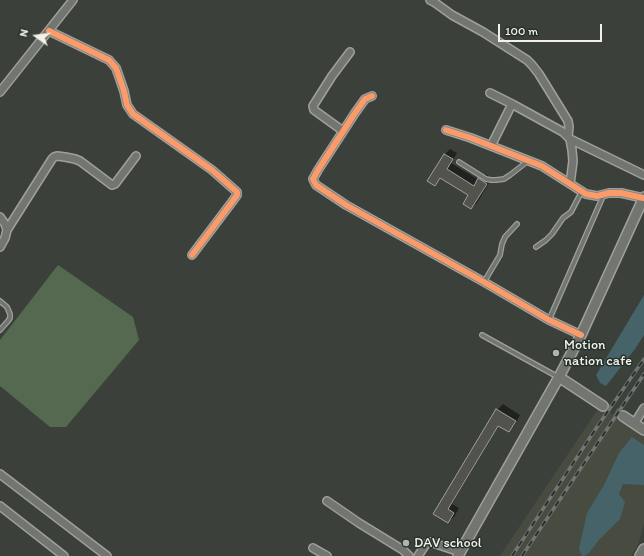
<!DOCTYPE html>
<html>
<head>
<meta charset="utf-8">
<style>
	body { margin:0 }
	#map { position:relative; width:644px; height:556px; overflow:hidden; background:#3c403b; font-family:Itim,sans-serif }
	canvas { display:block }
	.north { position:absolute; left:16px; top:16px; width:40px; height:40px; -webkit-text-stroke:3px #26332d; paint-order:stroke; rotate:284deg; font-size:11px; font-weight:700; line-height:16px; text-align:center; color:#f4f1e8 }
	.north::after { content:''; display:block; margin:auto; width:14px; height:18px; background:#f4f1e8; clip-path:polygon(50% 0,100% 100%,50% 72%,0 100%) }
	.scale { position:absolute; left:498px; top:24px; width:104px; height:18px; box-sizing:border-box; border:2px solid #f4f1e8; border-top:0; padding-left:5px; font-size:12px; line-height:14px; white-space:nowrap; color:#f4f1e8; -webkit-text-stroke:3px #26332d; paint-order:stroke }
</style>
</head>
<body>
<div id="map">
<canvas width="644" height="556"></canvas>
<div class="north">N</div>
<div class="scale">100 m</div>
</div>
<script>
const ctx = document.querySelector('canvas').getContext('2d');
ctx.lineJoin = 'round';
function fill(path, color) {
  ctx.fillStyle = color;
  ctx.fill(path, 'evenodd');
}
function poly(rows) {
  const path = new Path2D();
  for (const r of rows) {
    path.moveTo(r[0], r[1]);
    for (let i = 2; i < r.length; i += 2) path.lineTo(r[i], r[i + 1]);
  }
  return path;
}
function strokePath(path, color, width, dash) {
  ctx.strokeStyle = color;
  ctx.lineWidth = width;
  ctx.lineCap = dash ? 'butt' : 'round';
  ctx.setLineDash(dash || []);
  ctx.stroke(path);
}
function label(font, color, halo, rows, align = 'center') {
  ctx.font = font + ' Itim,sans-serif';
  ctx.lineWidth = 3;
  ctx.setLineDash([]);
  ctx.textBaseline = 'middle';
  ctx.strokeStyle = halo;
  ctx.fillStyle = color;
  for (const [text, x, y, turn = 0] of rows) {
    ctx.save();
    ctx.translate(x, y);
    ctx.rotate((+turn || 0) * Math.PI / 180);
    ctx.textAlign = isNaN(turn) ? turn : align;
    if (halo) ctx.strokeText(text, 0, 0);
    ctx.fillText(text, 0, 0);
    ctx.restore();
  }
}
const built = poly([
	[600,406,644,435,644,524,638,545,631,556,500,556]
]);
const green = poly([
	[58,265,133,317,139,340,66,427,50,427,0,386,0,340]
]);
const water = poly([
	[644,295,644,335,635,349,606,386,600,383,596,375],
	[632,437,644,445,644,485,623,484,619,494,625,502,620,519,599,540,589,553,584,556,582,556,579,549,587,513,604,485,619,453]
]);
const shadow = poly([
	[450,149,457,153,451,163,479,180,485,174,492,178,477,203,471,208,470,195,442,177,435,185,428,181,445,154],
	[503,404,520,415,514,426,509,431,499,425,452,504,459,508,454,517,448,522,435,514,497,410]
]);
const building = poly([
	[444,154,453,159,447,169,474,186,478,178,487,184,471,209,463,204,468,195,440,178,435,186,427,181,444,154],
	[496,409,516,421,509,432,498,426,448,509,454,513,448,523,433,514,496,409]
]);
const secondaryTunnel = poly([
	[603,406,623,416]
]);
const lane = poly([
	[459,162,486,179,491,180,496,180,504,179,510,175,528,161],
	[536,247,546,240,552,234,563,218,571,212,582,191],
	[484,282,500,255,502,244,505,237,517,224],
	[0,301,7,307,10,314,10,318,8,321,0,330],
	[549,320,604,194],
	[482,335,558,377]
]);
const street = poly([
	[430,0,434,2,452,15,483,32,527,60,532,65,539,74,568,121,569,127,568,137],
	[49,31,109,60,116,68,124,91,127,105,133,114,212,170,237,192,237,195,232,202,192,255],
	[0,92,73,0],
	[490,93,512,104,563,132,570,139,572,150,573,161,570,184],
	[372,96,365,99,355,113,318,170,313,179,316,185,346,205,484,282,549,320,581,335],
	[446,130,471,138,542,166,586,194,597,196,609,193,621,193,643,198],
	[343,131,314,110,313,106,332,76,350,52],
	[570,139,644,175],
	[491,146,512,104],
	[0,217,5,224,7,230,5,238,0,247],
	[7,230,52,159,54,157,57,156,65,157,75,159,80,161,112,185,115,184,136,156],
	[634,424,644,408],
	[0,474,107,556],
	[327,501,359,523,403,550,409,556],
	[0,506,64,556],
	[313,548,327,556],
	[418,556,426,544,430,542,460,552]
]);
const secondary = poly([
	[559,377,603,406],
	[623,416,644,430],
	[458,556,559,377,581,335,644,197],
	[640,556,644,549]
]);
const rail = poly([
	[512,556,595,430,644,359],
	[522,556,644,374]
]);
const cycleway = poly([
	[49,31,109,60,116,68,124,91,127,105,133,114,212,170,237,192,237,195,232,202,192,255],
	[372,96,365,99,355,113,318,170,313,179,316,185,346,205,484,282,549,320,581,335],
	[446,130,471,138,542,166,586,194,597,196,609,193,621,193,643,198]
]);
const markers = [
	[556,353,4,"#b4b3ab"],
	[406,543,4,"#b4b3ab"]
];
const poiNames = [
	["Motion",564,345],
	["nation cafe",564,361],
	["DAV school",414,543]
];
fill(built, '#484b40');
fill(green, '#546950');
fill(water, '#456368');
fill(shadow, '#0007');
fill(building, '#52534d');
strokePath(building, '#9fa09c', 1);
strokePath(secondaryTunnel, '#585b55', 9, [9, 4.5]);
strokePath(lane, '#9fa09c', 6);
strokePath(street, '#9fa09c', 10);
strokePath(secondary, '#9fa09c', 12);
strokePath(lane, '#737570', 3.5);
strokePath(street, '#737570', 7);
strokePath(secondary, '#737570', 9);
strokePath(rail, '#717471', 3.5);
strokePath(rail, '#26332d', 2, [6]);
strokePath(cycleway, '#fa9b69', 6);
for (const [x, y, r, color] of markers) {
  const dot = new Path2D();
  dot.arc(x, y, r, 0, 2 * Math.PI);
  ctx.fillStyle = color;
  ctx.fill(dot);
  strokePath(dot, '#26332d', 1.5);
}
label('14px', '#f4f1e8', '#26332d', poiNames, 'left');
</script>
</body>
</html>
